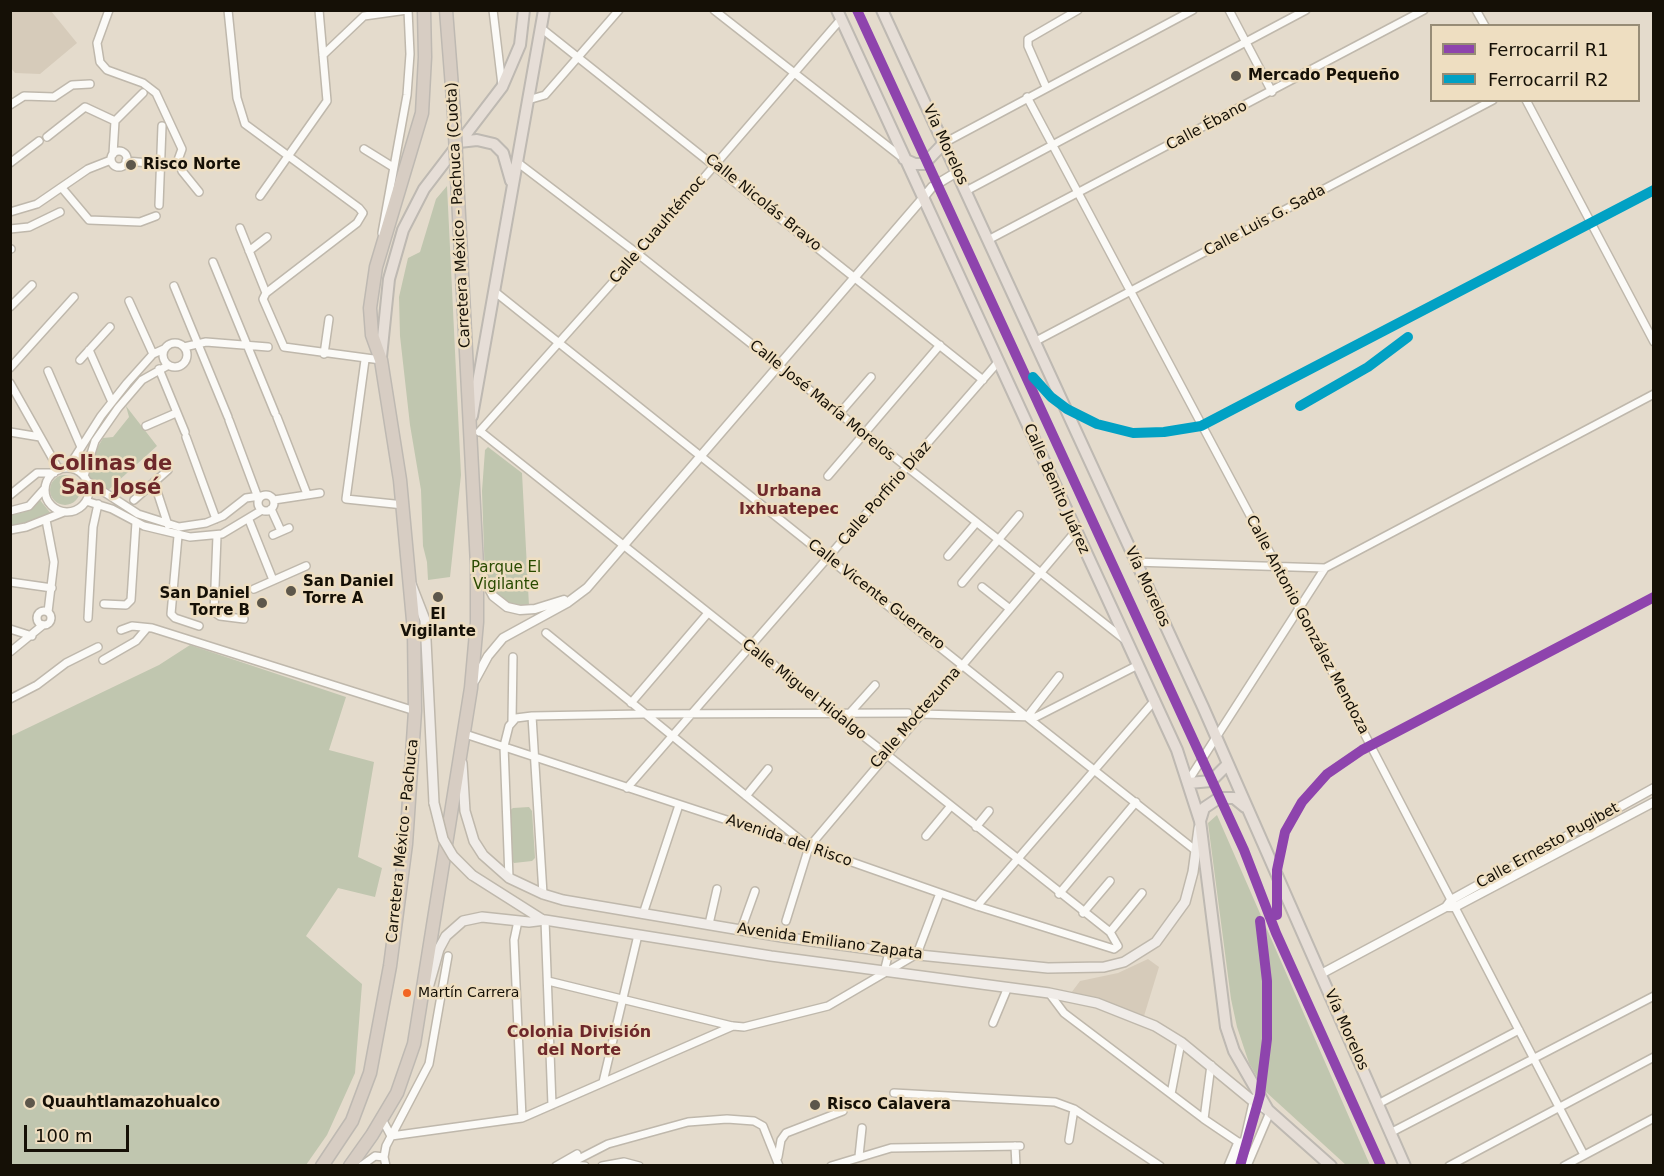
<!DOCTYPE html>
<html>
<head>
<meta charset="utf-8">
<style>
	body { margin:0 }
	#map { position:relative; width:1664px; height:1176px; overflow:hidden; background:#e4dbcc; font-family:"DejaVu Sans",sans-serif }
	canvas { display:block }
	.frame { position:absolute; inset:0; border:12px solid #151006; pointer-events:none }
	.legend { position:absolute; left:1430px; top:24px; width:210px; height:78px; box-sizing:border-box; background:#eedec1; border:2px solid #978c76; margin:0; padding:8px 10px; list-style:none; font-size:18px; color:#151006 }
	.legend li { display:flex; align-items:center; gap:12px; height:30px }
	.legend b { width:30px; border:2px solid #978c76 }
	.scale { position:absolute; left:24px; top:1125px; width:105px; height:27px; box-sizing:border-box; border:3px solid #151006; border-top:0; padding-left:8px; font-size:18px; line-height:21px; white-space:nowrap; color:#151006; -webkit-text-stroke:4px #eedec1; paint-order:stroke }
</style>
</head>
<body>
<div id="map">
<canvas width="1664" height="1176"></canvas>
<div class="frame"></div>
<ul class="legend">
<li><b style="height:8px;background:#8e44ad"></b>Ferrocarril R1</li>
<li><b style="height:8px;background:#01a1c4"></b>Ferrocarril R2</li>
</ul>
<div class="scale">100 m</div>
</div>
<script>
const ctx = document.querySelector('canvas').getContext('2d');
ctx.lineJoin = 'round';
function fill(path, color) {
  ctx.fillStyle = color;
  ctx.fill(path, 'evenodd');
}
function poly(rows) {
  const path = new Path2D();
  for (const r of rows) {
    if (r.length === 3) {
      path.moveTo(r[0] + r[2], r[1]);
      path.arc(r[0], r[1], r[2], 0, 2 * Math.PI);
      continue;
    }
    path.moveTo(r[0], r[1]);
    for (let i = 2; i < r.length; i += 2) path.lineTo(r[i], r[i + 1]);
  }
  return path;
}
function strokePath(path, color, width, dash) {
  ctx.strokeStyle = color;
  ctx.lineWidth = width;
  ctx.lineCap = dash ? 'butt' : 'round';
  ctx.setLineDash(dash || []);
  ctx.stroke(path);
}
function label(font, color, halo, rows, align = 'center') {
  ctx.font = font + ' "DejaVu Sans",sans-serif';
  ctx.lineWidth = 5;
  ctx.setLineDash([]);
  ctx.textBaseline = 'middle';
  ctx.strokeStyle = halo;
  ctx.fillStyle = color;
  for (const [text, x, y, turn = 0] of rows) {
    ctx.save();
    ctx.translate(x, y);
    ctx.rotate((+turn || 0) * Math.PI / 180);
    ctx.textAlign = isNaN(turn) ? turn : align;
    if (halo) ctx.strokeText(text, 0, 0);
    ctx.fillText(text, 0, 0);
    ctx.restore();
  }
}
const education = poly([
	[10,11,51,11,77,43,40,74,15,73,11,68],
	[1148,959,1159,967,1144,1016,1097,999,1071,993,1080,981,1118,973]
]);
const green = poly([
	[447,186,461,475,450,577,428,580,427,562,423,546,421,490,410,425,400,336,399,297,408,258,420,252,436,199],
	[126,406,157,446,106,492,90,481,87,474,92,457,103,438,113,437,129,417],
	[488,447,522,473,529,606,522,609,503,604,485,579,482,491,485,450],
	[65,490,15],
	[40,500,52,515,11,527,11,515,24,512],
	[190,645,346,697,329,750,374,762,358,857,382,868,375,897,338,888,306,936,362,984,355,1073,327,1135,306,1165,11,1165,11,736,159,665],
	[529,807,532,811,535,858,532,861,514,863,512,861,509,811,513,808],
	[1217,815,1370,1165,1346,1165,1266,1092,1249,1063,1237,1027,1231,999,1208,823]
]);
const minor = poly([
	[109,10,97,43,100,62,107,70,143,83,156,93,182,149,178,160,182,171,199,192],
	[228,10,237,98,245,124,359,208,363,213,357,223,266,293],
	[493,10,502,85],
	[714,10,904,159],
	[1229,10,1272,92],
	[1476,10,1485,26],
	[541,28,983,380],
	[323,55,364,16,407,10],
	[1046,87,1028,46,1028,39,1078,10],
	[1027,97,1277,566,1584,1155],
	[528,100,545,95,619,10],
	[1526,100,1654,342],
	[10,105,24,96,54,97,72,85,90,84],
	[47,137,85,107,115,121],
	[944,143,1193,10],
	[364,149,393,167],
	[119,159,8],
	[113,154,115,121,143,93],
	[126,161,161,164],
	[517,162,638,254,1124,639],
	[10,163,39,141],
	[62,188,89,220,140,222,156,216],
	[966,191,1306,10],
	[260,196,327,101,319,10],
	[159,205,162,126],
	[10,212,37,204,88,169,111,160],
	[240,228,266,293,263,299,284,347,381,360],
	[10,229,29,227,60,212],
	[382,233,407,95,410,54,408,10],
	[988,240,1424,10],
	[10,249,11,249],
	[249,251,267,237],
	[213,262,275,413],
	[174,286,228,417],
	[494,291,1027,717,1195,850,1199,850],
	[129,301,153,354],
	[10,307,32,285],
	[1036,341,1493,100],
	[175,355,12],
	[184,347,206,342,268,347],
	[89,350,112,402],
	[324,354,329,319],
	[80,360,110,327],
	[365,360,346,499,404,505],
	[10,368,74,297],
	[159,369,185,432],
	[48,371,81,447],
	[10,383,59,470],
	[839,414,871,377],
	[277,417,307,494],
	[229,420,257,495],
	[146,426,176,413],
	[10,432,40,437],
	[479,432,638,254,841,19],
	[186,437,216,519],
	[68,468,101,416,127,383,153,354,164,349],
	[67,490,22],
	[84,476,95,441,118,408,142,380,167,366],
	[828,476,940,345],
	[87,481,138,514,179,527,206,523,223,516,246,498,260,496],
	[154,482,168,525],
	[266,503,8],
	[10,495,37,473,54,473],
	[134,500,168,470],
	[274,500,320,493],
	[86,501,112,509,144,526,190,537,222,534,262,510],
	[271,509,281,531],
	[10,511,29,506,45,488],
	[46,520,54,562,48,612],
	[249,520,273,580],
	[10,530,26,527,64,512],
	[273,535,289,528],
	[178,536,171,614,175,618,199,626],
	[217,536,214,612,220,616,244,619],
	[948,556,976,523],
	[1134,562,1325,568],
	[10,582,52,588],
	[962,583,1019,515],
	[982,587,1010,609],
	[254,589,306,566],
	[104,604,126,605,131,600,136,522],
	[44,618,7],
	[88,618,93,527,98,504],
	[10,629,32,636],
	[121,630,132,626,152,628,415,711],
	[546,633,804,843],
	[10,652,43,625],
	[103,660,136,641,147,628],
	[10,699,37,685,66,663,98,647],
	[631,703,708,613],
	[849,714,875,685],
	[919,714,1036,717,1138,665],
	[532,716,543,894],
	[1027,717,1059,676],
	[512,721,513,657],
	[465,734,809,847,977,906,1114,949,1118,946,1110,932,481,432],
	[1188,781,1325,568,1654,394],
	[627,788,999,361],
	[746,796,768,769],
	[976,827,989,811],
	[926,836,950,807],
	[509,878,504,746,509,726,516,718,532,716,643,714,908,713],
	[1059,894,1136,802],
	[977,906,1155,700],
	[1083,913,1110,881],
	[643,914,679,805],
	[545,920,552,1105],
	[518,921,514,940,522,1118],
	[786,921,809,847,1075,532],
	[709,924,717,889],
	[741,930,755,891],
	[1110,932,1142,893],
	[884,972,889,952],
	[548,981,732,1026],
	[1049,993,1064,1013,1204,1119,1238,1142,1244,1142],
	[993,1023,1008,987],
	[603,1082,638,935],
	[894,1093,1055,1102,1074,1109,1160,1166],
	[1171,1094,1181,1042],
	[1378,1104,1519,1030],
	[382,1119,391,1136,522,1118,733,1026,744,1027,828,1006,917,954,940,893],
	[1204,1119,1211,1065],
	[1390,1133,1654,996],
	[1069,1140,1074,1109],
	[1015,1146,1016,1166],
	[859,1156,862,1128],
	[778,1157,781,1140,786,1133,843,1111],
	[566,1165,585,1166],
	[567,1165,608,1144,688,1122,727,1119,754,1121,763,1126,779,1166],
	[361,1166,375,1156,384,1157],
	[386,1166,384,1157,386,1146,429,1064,448,956],
	[556,1166,577,1154],
	[602,1166,624,1162,639,1166],
	[831,1166,891,1148,1020,1146],
	[1228,1166,1238,1142],
	[1235,1166,1244,1142,1254,1098],
	[1247,1166,1270,1112],
	[1449,1166,1654,1057],
	[1564,1166,1654,1118]
]);
const tertiary = poly([
	[479,569,493,596,507,607,520,610,535,609,564,600],
	[475,680,488,656,503,638,567,603,587,588,923,198,932,187,957,172],
	[1446,907,1455,907,1654,802],
	[1321,974,1446,907,1451,900,1654,788]
]);
const secondary = poly([
	[411,584,425,620,434,803],
	[462,763,465,811,474,841,483,855,509,878,543,894,563,900,782,937,899,953,1048,968,1104,967,1124,962,1156,942,1185,902,1193,872,1199,828],
	[472,875,543,920],
	[428,988,439,949,446,936,463,921,482,917,529,922,545,920,771,956,1049,993,1097,1003,1155,1026,1181,1042,1254,1102,1268,1110]
]);
const primary = poly([
	[837,10,1177,750,1200,821,1226,1027,1234,1051,1268,1110,1331,1166],
	[882,10,1203,707,1405,1166],
	[459,142,477,140,494,144,503,153,511,181],
	[904,159,915,164,924,164,944,143],
	[381,357,389,279,403,230,424,189,502,87,520,45,524,10],
	[472,416,544,10],
	[1189,783,1211,781,1227,765],
	[1200,821,1204,808,1219,798,1234,798,1245,807]
]);
const motorway = poly([
	[446,10,454,113],
	[322,1166,352,1121,370,1073,390,966,406,844,415,711,414,631,400,480,381,360,372,335,370,308,376,267,422,113,425,57,424,10],
	[350,1166,372,1135,397,1093,414,1044,471,688,477,622,477,565,457,177]
]);
const secondaryBridge = poly([
	[434,803,443,839,453,856,472,875]
]);
const motorwayBridge = poly([
	[454,113,457,177]
]);
const rail1 = poly([
	[857,10,1244,850,1276,933,1381,1166],
	[1277,915,1277,870,1285,832,1302,802,1327,774,1362,750,1654,597],
	[1240,1166,1260,1095,1267,1039,1267,981,1260,921]
]);
const rail2 = poly([
	[1033,377,1051,397,1067,409,1097,424,1133,433,1164,432,1201,426,1654,190],
	[1300,406,1368,367,1408,337]
]);
const markers = [
	[1236,76,6,"#5d574b"],
	[131,165,6,"#5d574b"],
	[291,591,6,"#5d574b"],
	[438,597,6,"#5d574b"],
	[262,603,6,"#5d574b"],
	[407,993,5,"#f26522"],
	[30,1103,6,"#5d574b"],
	[815,1105,6,"#5d574b"]
];
const busNames = [
	["Martín Carrera",418,993]
];
const poiNames = [
	["Mercado Pequeño",1248,76],
	["Risco Norte",143,165],
	["San Daniel",303,582],
	["Torre A",303,599],
	["San Daniel",250,594,"right"],
	["Torre B",250,611,"right"],
	["El",438,615,"center"],
	["Vigilante",438,632,"center"],
	["Quauhtlamazohualco",42,1103],
	["Risco Calavera",827,1105]
];
const streetNames = [
	["Calle Ébano",1207,126,-28],
	["Vía Morelos",945,145,65],
	["Calle Nicolás Bravo",763,203,39],
	["Carretera México - Pachuca (Cuota)",459,215,-93],
	["Calle Luis G. Sada",1265,221,-28],
	["Calle Cuauhtémoc",658,230,-49],
	["Calle José María Morelos",822,401,39],
	["Calle Benito Juárez",1056,489,66],
	["Calle Porfirio Díaz",885,494,-49],
	["Vía Morelos",1147,587,65],
	["Calle Vicente Guerrero",876,595,38],
	["Calle Antonio González Mendoza",1307,625,62],
	["Calle Miguel Hidalgo",804,690,38],
	["Calle Moctezuma",916,718,-49],
	["Carretera México - Pachuca",403,841,-84],
	["Avenida del Risco",789,841,19],
	["Calle Ernesto Pugibet",1548,846,-29],
	["Avenida Emiliano Zapata",830,942,8],
	["Vía Morelos",1346,1030,66]
];
const parkNames = [
	["Parque El",506,568],
	["Vigilante",506,585]
];
const neighbourhoodNames = [
	["Urbana",789,492],
	["Ixhuatepec",789,510],
	["Colonia División",579,1033],
	["del Norte",579,1051]
];
const districtNames = [
	["Colinas de",111,465],
	["San José",111,489]
];
fill(education, '#d6cbba');
fill(green, '#c0c6af');
strokePath(minor, '#bfb8ac', 10);
strokePath(tertiary, '#bfb8ac', 11);
strokePath(secondary, '#bfb8ac', 12);
strokePath(primary, '#beb9b2', 14);
strokePath(motorway, '#beb9b2', 15);
strokePath(minor, '#fbfaf7', 7);
strokePath(tertiary, '#fbfaf7', 8);
strokePath(secondary, '#f0ece8', 9);
strokePath(primary, '#e6ded7', 10);
strokePath(motorway, '#d7cdc3', 12);
strokePath(secondaryBridge, '#bfb8ac', 12, []);
strokePath(motorwayBridge, '#beb9b2', 15, []);
strokePath(secondaryBridge, '#f0ece8', 9);
strokePath(motorwayBridge, '#d7cdc3', 12);
strokePath(rail1, '#8e44ad', 10);
strokePath(rail2, '#01a1c4', 10);
for (const [x, y, r, color] of markers) {
  const dot = new Path2D();
  dot.arc(x, y, r, 0, 2 * Math.PI);
  ctx.fillStyle = color;
  ctx.fill(dot);
  strokePath(dot, '#eedec1', 2);
}
label('14px', '#151006', '#eedec1', busNames, 'left');
label('bold 15px', '#151006', '#eedec1', poiNames, 'left');
label('15px', '#151006', '#eedec1', streetNames);
label('15px', '#294a00', '#eedec1', parkNames);
label('bold 16px', '#6e282a', '#eedec1', neighbourhoodNames);
label('bold 21px', '#6e282a', '#eedec1', districtNames);
</script>
</body>
</html>
